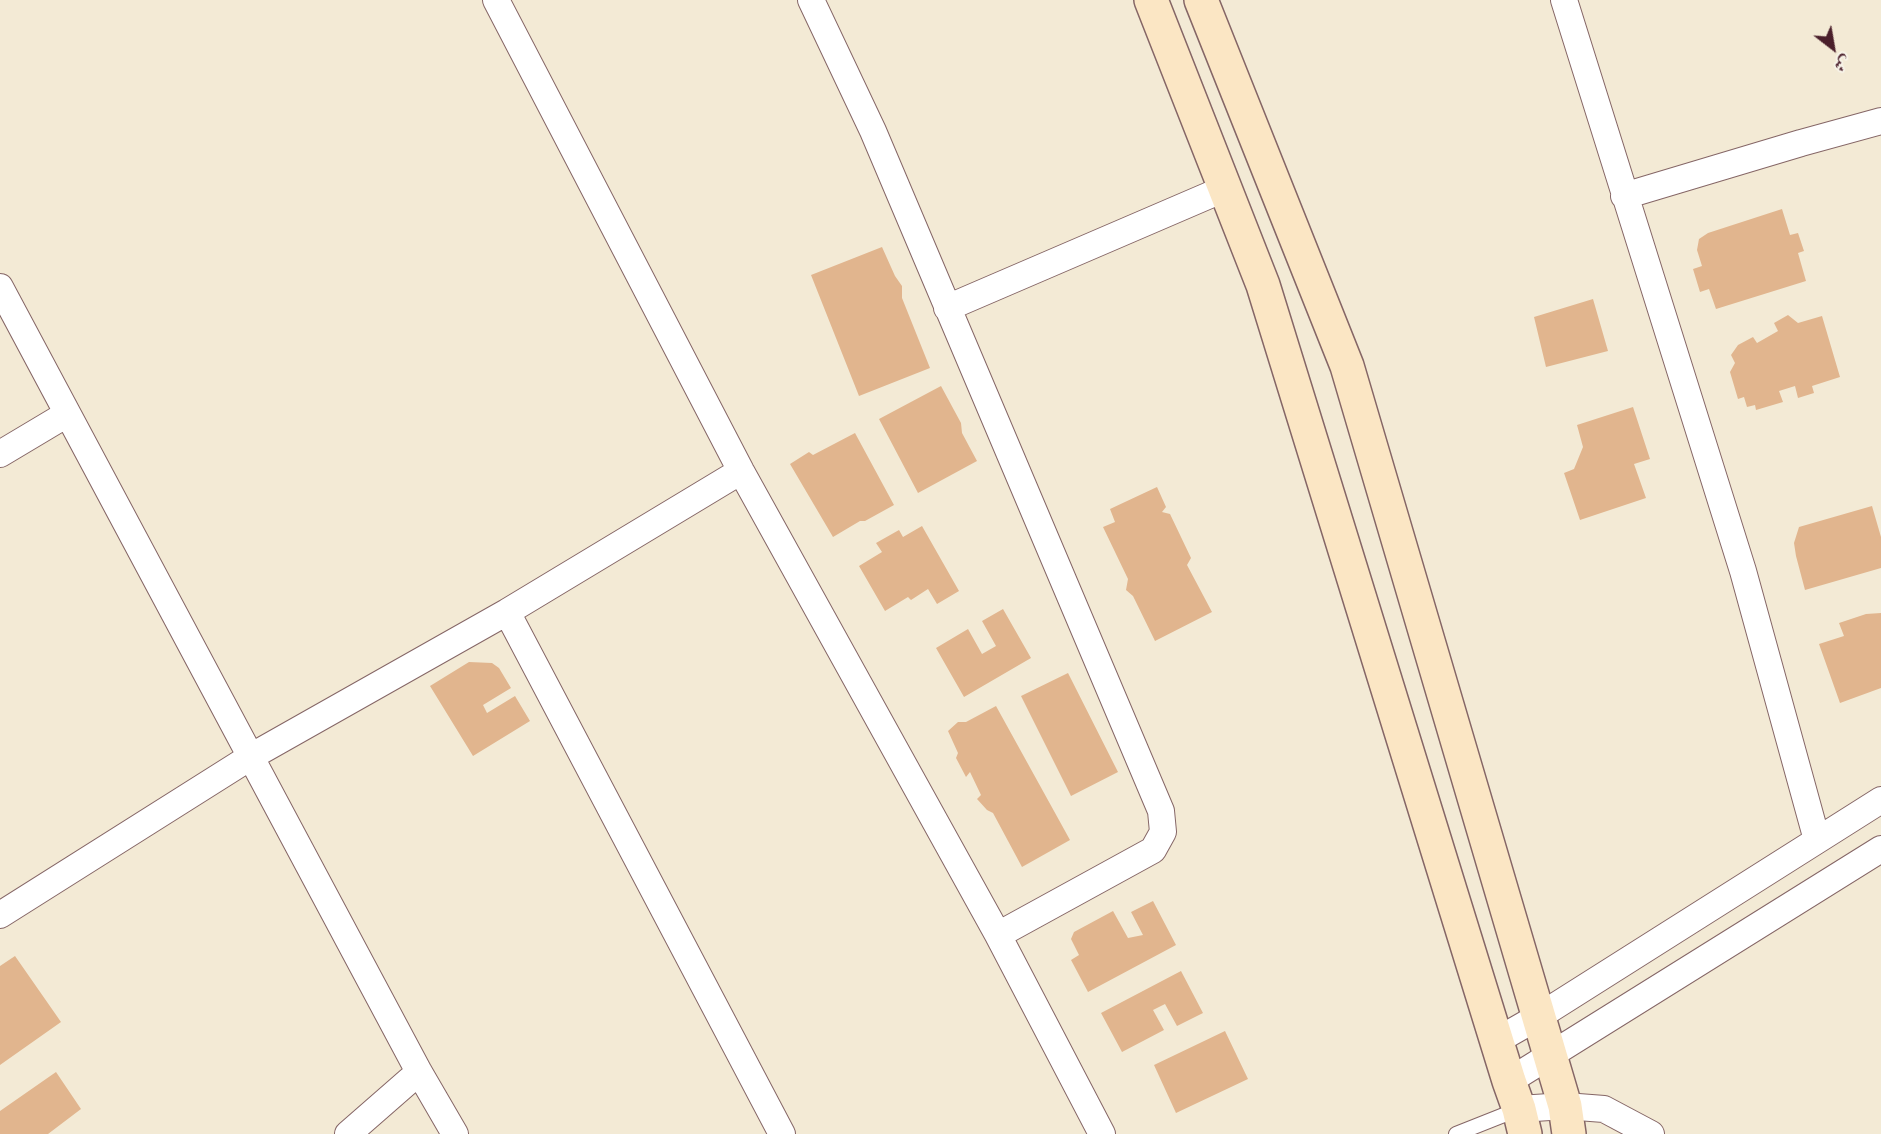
<!DOCTYPE html>
<html>
<head>
<meta charset="utf-8">
<style>
	body { margin:0 }
	#map { position:relative; width:1881px; height:1134px; overflow:hidden; background:#f3ead5; font-family:"IM FELL Great Primer",Amiri,serif }
	canvas { display:block }
	.north { position:absolute; left:1803px; top:18px; width:60px; height:60px; -webkit-text-stroke:4px #f7f3e8; paint-order:stroke; rotate:149deg; font-size:16px; font-weight:700; line-height:24px; text-align:center; color:#4a1f2b }
	.north::after { content:''; display:block; margin:auto; width:21px; height:27px; background:#4a1f2b; clip-path:polygon(50% 0,100% 100%,50% 72%,0 100%) }
</style>
</head>
<body>
<div id="map">
<canvas width="1881" height="1134"></canvas>
<div class="north">ش</div>
</div>
<script>
const ctx = document.querySelector('canvas').getContext('2d');
ctx.lineJoin = 'round';
function fill(path, color) {
  ctx.fillStyle = color;
  ctx.fill(path, 'evenodd');
}
function poly(rows) {
  const path = new Path2D();
  for (const r of rows) {
    path.moveTo(r[0], r[1]);
    for (let i = 2; i < r.length; i += 2) path.lineTo(r[i], r[i + 1]);
  }
  return path;
}
function strokePath(path, color, width, dash) {
  ctx.strokeStyle = color;
  ctx.lineWidth = width;
  ctx.lineCap = dash ? 'butt' : 'round';
  ctx.setLineDash(dash || []);
  ctx.stroke(path);
}
const building = poly([
	[1782,209,1790,235,1798,233,1804,251,1798,253,1806,281,1716,309,1709,289,1700,292,1693,269,1702,266,1697,250,1699,239,1708,233],
	[882,247,895,276,902,286,902,298,930,368,859,396,811,275],
	[1593,299,1608,351,1546,367,1534,317],
	[1788,315,1798,323,1822,316,1840,377,1812,386,1814,393,1798,398,1795,386,1779,391,1783,402,1756,410,1755,405,1747,407,1744,397,1738,399,1730,372,1735,363,1731,355,1738,345,1753,337,1757,343,1778,331,1774,323],
	[941,386,961,423,962,433,977,461,918,493,879,419],
	[1633,407,1650,459,1634,464,1646,498,1580,520,1564,473,1574,469,1583,447,1577,425],
	[855,433,894,505,865,521,860,521,833,537,790,464,809,452,813,455],
	[1157,487,1166,507,1162,512,1170,514,1191,558,1187,565,1212,612,1155,641,1133,596,1126,590,1128,579,1103,527,1115,522,1110,509],
	[1872,506,1881,537,1881,568,1805,590,1796,556,1794,543,1799,527],
	[922,526,959,591,937,604,928,589,911,600,908,597,885,611,859,566,882,552,876,543,899,530,903,537],
	[1003,609,1031,658,964,697,936,648,968,629,982,654,996,646,982,621],
	[1881,613,1881,688,1840,703,1819,644,1844,636,1839,623,1866,614],
	[469,662,492,663,499,668,511,688,483,705,487,713,515,696,530,721,473,756,430,686],
	[1068,673,1118,772,1071,796,1021,696],
	[996,706,1070,840,1022,867,993,813,987,810,977,799,981,795,970,772,966,777,956,758,958,753,948,731,958,722,966,722],
	[1153,901,1176,945,1088,992,1071,960,1079,955,1071,939,1074,932,1113,911,1128,938,1143,935,1131,912],
	[15,956,61,1022,0,1065,0,966],
	[1181,971,1203,1013,1177,1026,1165,1004,1153,1010,1164,1030,1122,1052,1101,1013],
	[1225,1031,1248,1079,1176,1113,1154,1065],
	[56,1072,81,1109,48,1134,0,1134,0,1111]
]);
const lane = poly([
	[1456,1134,1519,1109]
]);
const street = poly([
	[496,0,741,471,998,935,1102,1134],
	[811,0,873,131,1161,811,1163,832,1153,850,998,935],
	[1564,0,1743,571,1817,840],
	[1624,196,1801,143,1881,121],
	[0,287,419,1072,455,1134],
	[947,308,1226,188],
	[0,454,67,414],
	[507,612,782,1134],
	[0,915,252,756,507,612,741,471],
	[1496,1041,1538,1017,1881,800],
	[1509,1081,1881,849],
	[1519,1109,1565,1106,1604,1109,1651,1134],
	[348,1134,419,1072]
]);
const secondary = poly([
	[1151,0,1263,285,1509,1081,1519,1109,1525,1134],
	[1201,0,1347,366,1565,1106,1569,1134]
]);
fill(building, '#e1b58e');
strokePath(lane, '#856666', 16);
strokePath(street, '#856666', 28);
strokePath(secondary, '#856666', 36);
strokePath(lane, '#fff', 14);
strokePath(street, '#fff', 26);
strokePath(secondary, '#fbe6c4', 33);
</script>
</body>
</html>
